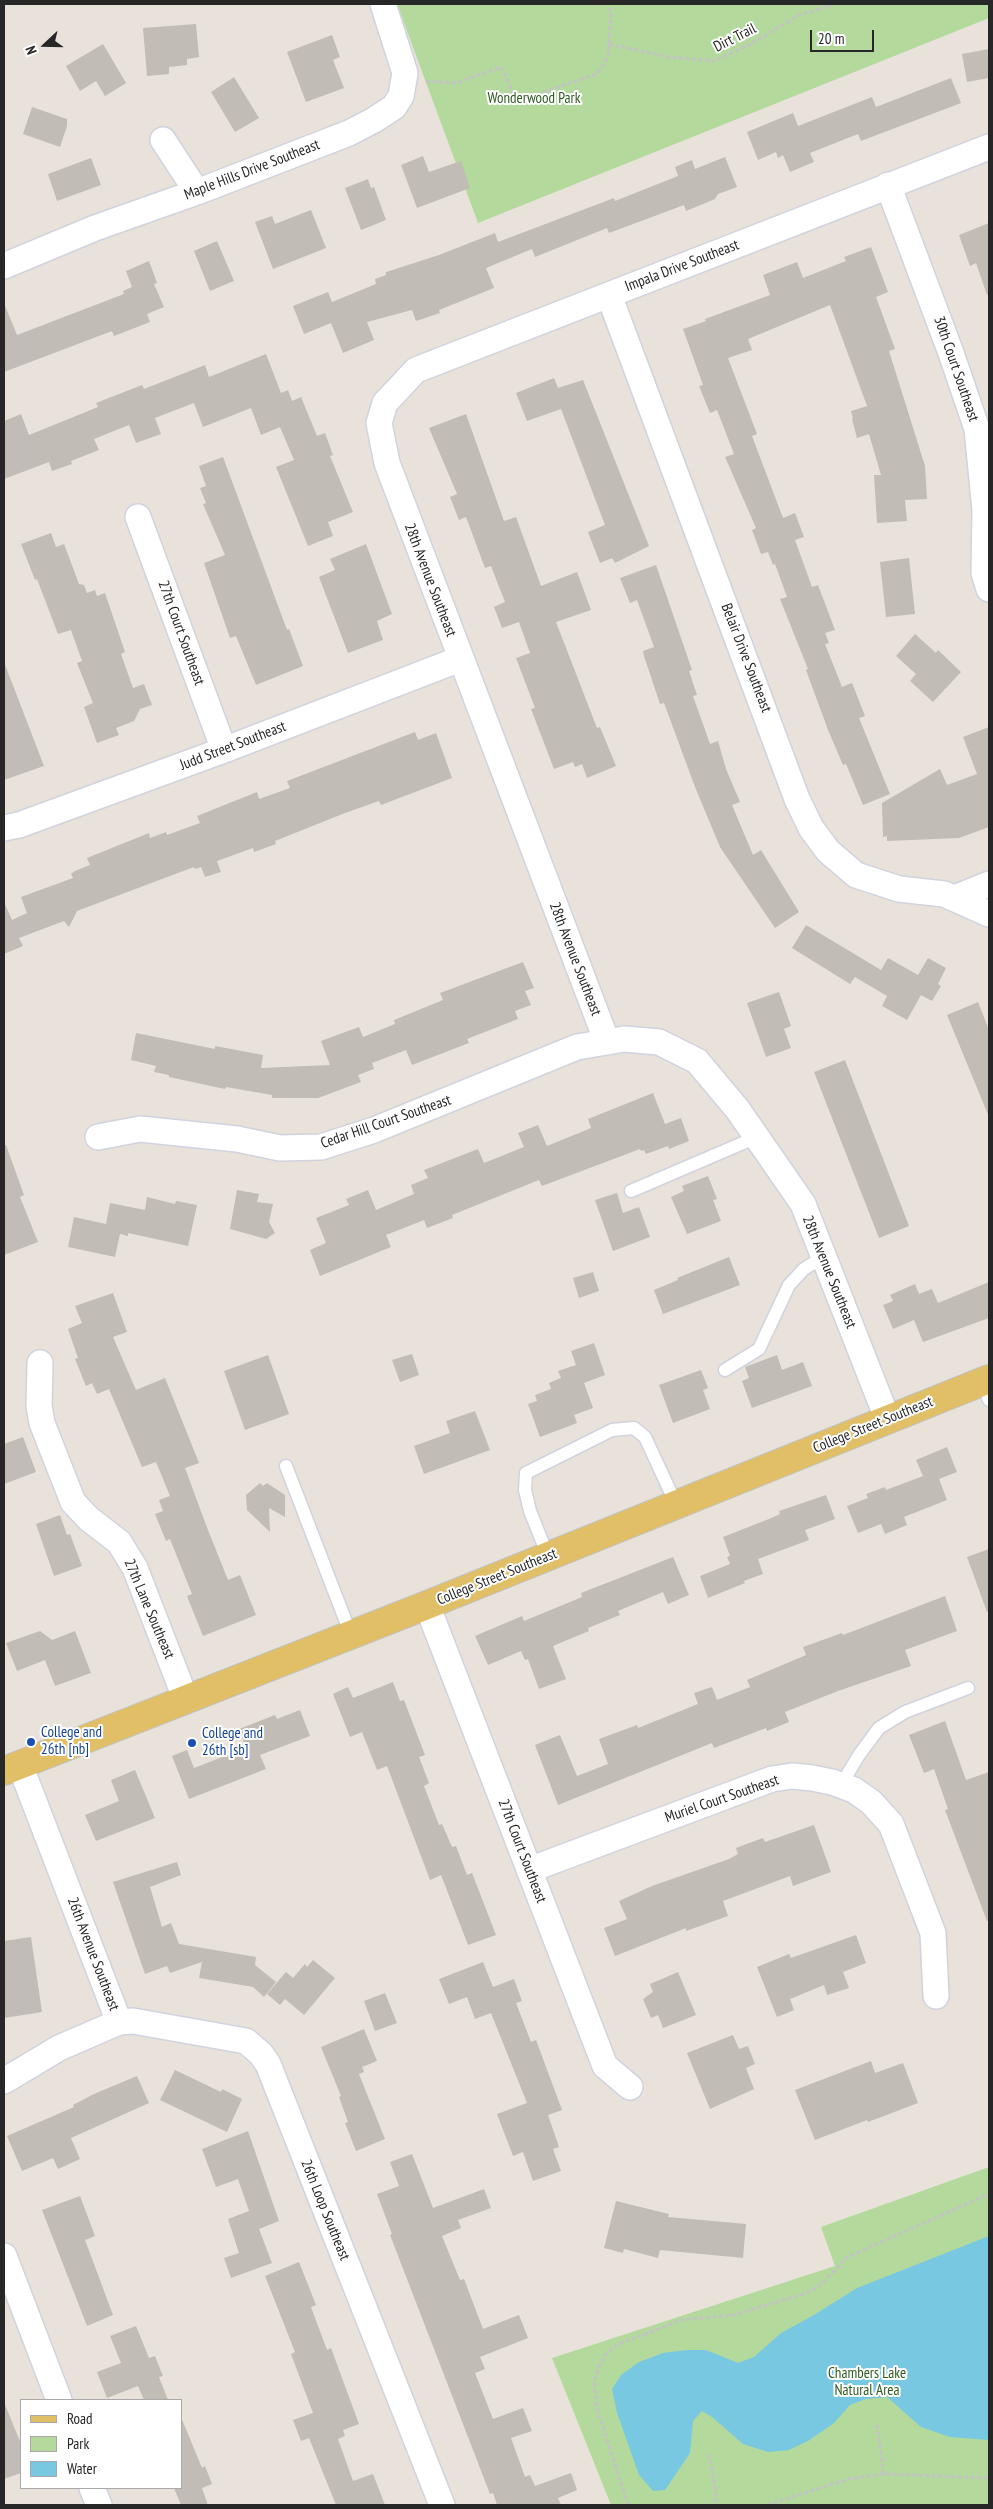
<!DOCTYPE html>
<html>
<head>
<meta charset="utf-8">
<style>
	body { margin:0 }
	#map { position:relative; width:993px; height:2509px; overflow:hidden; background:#e8e2da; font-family:"PT Sans Narrow",sans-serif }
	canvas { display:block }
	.frame { position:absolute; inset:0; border:5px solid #272727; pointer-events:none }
	.legend { position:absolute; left:20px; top:2399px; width:162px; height:90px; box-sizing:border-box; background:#fff; border:1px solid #a9a9a9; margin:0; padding:6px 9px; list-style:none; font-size:15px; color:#272727 }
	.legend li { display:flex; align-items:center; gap:10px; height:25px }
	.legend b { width:25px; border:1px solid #a9a9a9 }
	.north { position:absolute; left:20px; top:20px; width:50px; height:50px; -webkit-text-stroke:4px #fff; paint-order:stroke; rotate:249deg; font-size:14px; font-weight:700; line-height:20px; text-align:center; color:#272727 }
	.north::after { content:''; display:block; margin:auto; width:18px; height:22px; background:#272727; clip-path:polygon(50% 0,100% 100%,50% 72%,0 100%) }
	.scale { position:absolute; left:810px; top:30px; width:64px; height:22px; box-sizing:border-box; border:2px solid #272727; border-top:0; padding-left:6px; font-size:15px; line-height:18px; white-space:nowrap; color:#272727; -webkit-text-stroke:4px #fff; paint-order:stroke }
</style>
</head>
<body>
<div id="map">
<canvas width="993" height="2509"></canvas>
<div class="frame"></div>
<ul class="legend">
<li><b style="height:6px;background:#e0bf67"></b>Road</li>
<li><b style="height:14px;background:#b3da9c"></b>Park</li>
<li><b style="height:14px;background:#77c8e0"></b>Water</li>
</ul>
<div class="north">N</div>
<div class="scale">20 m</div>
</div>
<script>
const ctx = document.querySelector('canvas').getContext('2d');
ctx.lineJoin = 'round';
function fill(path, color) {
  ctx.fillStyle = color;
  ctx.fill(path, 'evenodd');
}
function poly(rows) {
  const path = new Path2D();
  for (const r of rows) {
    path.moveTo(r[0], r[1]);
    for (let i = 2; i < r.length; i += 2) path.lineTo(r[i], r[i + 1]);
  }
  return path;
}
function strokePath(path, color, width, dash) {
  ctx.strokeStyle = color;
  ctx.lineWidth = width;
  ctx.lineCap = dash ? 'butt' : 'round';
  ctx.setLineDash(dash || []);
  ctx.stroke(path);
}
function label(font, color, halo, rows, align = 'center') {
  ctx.font = font + ' "PT Sans Narrow",sans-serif';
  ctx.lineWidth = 4;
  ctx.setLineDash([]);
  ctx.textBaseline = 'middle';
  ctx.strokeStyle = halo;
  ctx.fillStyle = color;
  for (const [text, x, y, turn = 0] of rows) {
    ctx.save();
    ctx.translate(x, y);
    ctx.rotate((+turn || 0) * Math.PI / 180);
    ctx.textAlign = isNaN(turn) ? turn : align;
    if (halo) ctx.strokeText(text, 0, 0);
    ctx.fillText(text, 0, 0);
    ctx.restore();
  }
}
const green = poly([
	[397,4,989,4,989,18,478,223],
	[989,2167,989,2505,611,2505,552,2358,835,2266,821,2227]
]);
const water = poly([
	[989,2236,989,2440,950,2437,921,2427,887,2397,866,2399,850,2405,834,2423,808,2441,789,2450,768,2452,743,2444,712,2417,702,2411,693,2421,690,2453,665,2490,653,2491,639,2475,617,2413,612,2389,621,2375,639,2362,663,2353,686,2350,706,2350,738,2363,754,2357,781,2333,814,2315,857,2288]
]);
const building = poly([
	[196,24,199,57,187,59,187,65,169,67,169,74,147,76,143,28],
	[332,35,340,57,333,60,344,88,306,102,287,52],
	[103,44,126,83,105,96,96,81,80,91,66,66],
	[989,49,989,78,967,82,962,54],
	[234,77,259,118,235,132,211,92],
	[951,78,961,103,861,141,858,134,810,153,814,162,790,172,783,155,778,158,776,152,758,160,747,132,793,113,798,126,872,97,876,107],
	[32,107,67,119,67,126,60,147,23,134],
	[423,156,429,172,461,161,470,188,417,208,401,165],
	[725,157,737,187,718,194,715,199,686,211,684,205,609,233,607,228,535,257,532,249,486,268,494,288,439,310,440,313,416,321,412,310,367,322,374,340,343,353,331,323,304,334,293,306,328,292,332,302,376,284,375,279,386,275,386,272,439,255,495,233,498,242,614,198,615,201,678,176,675,167,692,160,695,169],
	[91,158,101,185,57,201,48,174],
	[368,179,371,188,374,187,386,220,361,230,345,188],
	[311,210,326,248,273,269,255,222,272,216,275,224],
	[989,223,989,295,987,295,976,263,970,266,959,235],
	[217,241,234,281,210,291,194,251],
	[871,247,888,292,876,297,895,349,889,351,925,466,927,499,905,500,907,521,877,523,874,475,881,475,869,434,857,438,852,419,853,418,851,411,867,406,830,305,748,339,752,350,728,358,757,434,752,436,783,518,795,513,804,537,795,540,812,587,818,585,835,630,825,633,829,643,825,644,842,687,852,683,865,716,859,718,890,794,863,805,846,764,843,765,828,730,806,670,808,669,780,599,787,597,775,564,773,565,768,552,761,554,752,530,756,528,725,457,734,454,717,410,710,413,699,386,703,385,683,329,706,321,705,319,770,295,763,275,797,262,803,278,846,261,844,257],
	[149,261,157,283,154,284,164,307,147,314,150,322,114,336,112,331,4,372,4,303,17,335,124,294,123,291,132,287,126,271],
	[266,354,281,393,288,390,292,401,301,397,317,436,325,433,333,455,330,456,353,512,328,522,333,536,308,546,276,467,294,460,280,427,261,435,251,408,203,427,194,403,155,418,161,434,136,443,129,425,94,439,99,450,71,461,72,464,52,471,49,462,4,479,4,421,21,414,29,435,98,407,96,403,142,385,144,389,205,365,209,377],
	[554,378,558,388,583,380,649,546,615,563,612,558,600,563,588,532,605,525,561,409,527,421,516,393],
	[466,414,504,521,516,517,541,586,577,572,591,610,556,622,597,728,600,727,616,766,587,778,582,764,575,767,573,762,554,769,531,709,535,708,516,658,530,653,519,622,502,628,494,607,505,602,491,566,485,568,466,517,459,520,450,497,457,494,429,428],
	[223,457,287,630,289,629,303,666,256,685,236,636,230,638,204,563,225,555,203,504,206,503,200,488,206,486,199,466],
	[51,533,56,547,64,544,79,584,84,585,87,593,95,590,97,596,105,593,125,652,121,654,133,688,144,684,152,705,140,709,134,721,116,728,119,735,97,743,84,707,93,703,77,663,82,661,71,630,58,634,37,579,35,580,21,544],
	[366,544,392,614,377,621,383,640,348,653,319,577,335,570,330,559],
	[909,558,915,614,886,617,880,562],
	[656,565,692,670,689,671,697,695,693,696,710,744,718,741,726,769,740,802,732,805,753,855,761,850,799,912,775,928,720,847,695,787,664,703,660,704,644,656,643,651,654,647,637,600,630,603,620,578],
	[915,634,936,653,938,650,961,672,933,702,910,681,916,674,896,656],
	[4,662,44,766,4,780],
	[989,727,989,827,959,838,887,841,887,836,883,837,882,803,940,769,947,785,977,774,963,737],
	[415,732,418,740,436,733,452,778,381,805,379,801,345,813,275,841,276,844,254,852,253,848,217,861,221,872,205,877,201,867,195,869,194,867,77,911,69,927,64,921,19,938,23,946,4,954,4,902,12,920,27,913,21,897,73,878,71,874,75,871,90,865,87,858,149,833,150,838,166,832,167,835,200,823,197,816,257,792,259,799,290,788,287,781],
	[806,925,881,970,888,958,918,975,928,958,946,968,938,984,941,986,932,1001,921,995,907,1020,882,1006,887,996,855,977,850,984,792,948],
	[523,962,534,988,525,991,531,1005,515,1011,518,1019,467,1039,469,1043,412,1065,406,1050,372,1063,374,1069,358,1075,361,1082,318,1098,272,1098,272,1095,226,1087,225,1089,169,1077,169,1075,154,1072,156,1066,131,1060,136,1033,215,1049,215,1046,263,1055,261,1068,330,1065,321,1041,359,1027,363,1037,395,1024,394,1020,443,1000,440,993],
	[779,992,791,1026,784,1029,791,1048,766,1057,747,1003],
	[978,1002,989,1030,989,1117,947,1015],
	[845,1060,909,1226,879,1238,814,1072],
	[653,1093,665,1124,681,1118,689,1141,669,1149,668,1146,646,1154,644,1150,641,1151,640,1149,542,1186,539,1180,452,1215,453,1218,427,1228,424,1220,386,1235,391,1247,320,1276,310,1250,326,1243,316,1218,349,1205,346,1199,368,1190,376,1210,414,1194,411,1185,428,1178,424,1170,478,1149,484,1163,524,1147,518,1133,538,1125,547,1146,591,1128,588,1119],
	[4,1145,6,1145,24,1195,20,1197,38,1242,4,1255],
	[708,1176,717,1199,713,1200,721,1221,687,1234,671,1197,684,1191,682,1186],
	[237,1190,259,1194,257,1202,273,1204,269,1222,275,1233,266,1239,230,1229],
	[617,1193,623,1213,639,1207,650,1237,613,1251,595,1200],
	[147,1197,175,1204,176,1201,197,1205,188,1246,128,1233,128,1236,120,1234,115,1257,68,1247,74,1217,106,1224,110,1203,145,1210],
	[729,1257,740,1285,663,1314,654,1290,678,1280,677,1278],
	[593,1272,599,1291,579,1298,573,1278],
	[989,1282,989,1318,923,1342,914,1320,893,1329,883,1305,893,1301,890,1295,915,1284,919,1294,932,1289,938,1303],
	[113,1293,127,1332,113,1337,136,1390,165,1378,199,1463,185,1468,206,1525,228,1580,240,1575,256,1615,203,1636,187,1596,192,1594,170,1539,166,1541,155,1514,163,1511,159,1500,170,1496,156,1462,142,1467,109,1389,97,1394,92,1383,86,1386,75,1359,78,1358,68,1329,82,1323,75,1306],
	[594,1343,605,1375,584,1383,593,1408,574,1415,577,1423,540,1437,528,1404,537,1401,535,1395,551,1389,549,1383,561,1378,558,1371,576,1365,571,1351],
	[412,1354,419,1375,400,1382,392,1360],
	[268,1355,289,1414,245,1430,224,1371],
	[777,1355,782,1370,803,1362,812,1386,752,1408,742,1381,749,1378,745,1367],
	[701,1370,708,1388,703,1390,710,1409,673,1423,659,1385],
	[475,1411,490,1450,424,1474,414,1446,450,1433,446,1421],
	[23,1437,36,1472,4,1484,4,1444],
	[947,1447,957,1472,939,1479,947,1500,904,1517,907,1525,885,1534,881,1524,858,1533,847,1506,868,1498,866,1494,885,1487,886,1490,923,1476,916,1460],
	[260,1483,263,1486,267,1483,285,1495,285,1517,269,1508,270,1532,247,1510,246,1495],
	[826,1495,835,1519,805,1530,809,1540,758,1559,763,1574,744,1581,745,1583,708,1598,700,1576,730,1564,727,1557,730,1556,723,1537,769,1519,780,1514,779,1511],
	[60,1515,67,1535,70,1534,82,1566,54,1576,36,1524],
	[989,1549,989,1611,987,1612,967,1557],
	[673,1557,689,1595,668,1604,663,1592,618,1611,620,1615,588,1628,589,1631,553,1646,566,1679,539,1689,528,1659,525,1660,521,1651,488,1665,475,1636,522,1616,524,1621,582,1597,581,1593],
	[945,1596,957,1631,905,1650,911,1666,838,1691,785,1712,789,1722,767,1731,766,1728,714,1748,712,1743,558,1805,535,1745,560,1735,577,1776,608,1764,599,1739,637,1725,638,1728,698,1704,694,1693,712,1687,717,1700,750,1687,747,1680,806,1655,803,1647,842,1633,843,1635],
	[40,1631,52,1640,75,1631,91,1673,55,1686,45,1660,17,1671,6,1643],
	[393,1682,400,1701,404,1700,425,1755,419,1757,429,1783,424,1786,439,1825,442,1824,452,1847,456,1846,467,1875,472,1873,496,1935,468,1945,441,1875,430,1880,387,1766,377,1770,362,1732,350,1737,333,1694,348,1687,353,1698],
	[300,1710,310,1736,260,1755,266,1769,189,1799,172,1756,187,1750,194,1768,246,1748,239,1729,275,1715,277,1719],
	[945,1721,966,1780,989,1772,989,1921,987,1921,945,1810,948,1809,934,1769,924,1773,909,1735],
	[135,1770,155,1818,96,1841,85,1815,119,1801,111,1780],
	[814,1825,831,1872,793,1886,790,1876,723,1901,728,1916,686,1931,686,1928,615,1956,604,1928,627,1919,619,1901,652,1886,729,1859,738,1854,736,1848,763,1838,765,1842],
	[177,1862,181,1875,150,1887,162,1927,171,1923,179,1944,256,1957,255,1965,276,1982,264,1997,253,1987,199,1978,202,1962,170,1973,167,1966,145,1974,113,1882],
	[856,1935,866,1963,843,1972,849,1988,827,1995,824,1985,790,1999,794,2010,777,2017,757,1967,789,1954,791,1958],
	[31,1937,42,2012,4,2018,4,1941],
	[313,1960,335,1978,304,2015,285,1999,280,2005,267,1994,286,1972,293,1978,305,1964,307,1967],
	[483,1962,493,1987,514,1979,522,2001,516,2003,531,2042,536,2040,562,2110,548,2115,559,2147,553,2149,561,2171,533,2181,523,2152,513,2156,497,2114,527,2103,491,2013,475,2019,467,1997,449,2004,439,1979],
	[678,1972,696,2015,663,2028,658,2015,651,2018,643,1999,653,1992,650,1984],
	[385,1993,397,2023,375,2031,364,2001],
	[364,2029,377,2061,362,2067,364,2072,359,2074,385,2139,356,2151,345,2123,348,2122,339,2097,341,2096,321,2047],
	[733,2035,739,2049,748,2046,755,2064,746,2068,754,2089,710,2109,687,2053],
	[871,2061,875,2073,903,2063,918,2103,868,2122,867,2120,815,2140,795,2090],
	[175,2070,221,2092,222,2089,242,2099,227,2132,160,2100],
	[137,2076,149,2103,71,2138,80,2159,58,2169,53,2158,22,2171,7,2136,74,2107,73,2105,94,2094],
	[248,2131,279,2221,259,2229,272,2263,231,2278,224,2258,239,2253,228,2219,249,2211,238,2179,216,2187,202,2149],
	[412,2154,433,2208,484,2189,491,2208,458,2220,461,2228,442,2236,460,2280,464,2279,483,2329,519,2315,528,2338,480,2357,485,2369,475,2373,493,2419,523,2408,532,2431,511,2438,525,2477,530,2475,535,2486,571,2473,577,2490,558,2498,561,2505,497,2505,493,2493,490,2494,390,2235,392,2234,377,2194,399,2186,390,2162],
	[80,2196,95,2236,85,2240,113,2315,87,2326,42,2210],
	[616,2201,669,2214,668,2217,746,2224,743,2258,660,2250,658,2258,624,2249,623,2253,604,2248],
	[299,2262,316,2305,311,2307,327,2350,331,2348,359,2424,343,2430,345,2436,338,2439,353,2481,373,2474,385,2505,336,2505,309,2438,301,2441,293,2420,313,2413,291,2354,295,2352,265,2276],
	[136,2326,149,2358,155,2356,163,2376,159,2377,168,2400,144,2400,138,2386,107,2398,97,2372,121,2363,110,2336],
	[4,2402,21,2444,21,2473,4,2479],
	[181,2417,202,2468,205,2466,212,2484,202,2488,208,2505,181,2505,174,2488,181,2488]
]);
const path = poly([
	[609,44,669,57,714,61,751,44,799,15,836,4],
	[426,81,456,83,501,67,517,101,597,74,608,58,611,11,606,4],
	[877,2425,884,2474],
	[709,2454,716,2493,715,2505],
	[628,2505,597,2408,595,2393,595,2379,599,2367,606,2354,617,2345,681,2320,734,2315,807,2293,822,2284,846,2258,989,2194],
	[767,2505,849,2479,884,2474,989,2478]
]);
const lane = poly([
	[631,1191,757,1137],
	[725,1370,759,1349,789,1285,804,1269,823,1257],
	[982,1381,989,1400],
	[286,1466,351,1635],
	[548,1556,530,1511,525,1490,526,1473,612,1430,634,1428,645,1437,676,1504],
	[841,1785,859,1755,879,1728,905,1712,968,1688]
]);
const street = poly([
	[163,140,197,192],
	[888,185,951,353,977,429,985,510,984,573,989,589],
	[4,266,95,228,197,192,349,133,374,120,394,107,401,96,405,73,383,4],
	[609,295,797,799,811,828,828,851,856,875,899,889,944,894,989,914],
	[138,517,224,750],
	[4,828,19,825,224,750,460,659],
	[954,898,989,884],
	[607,1042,387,463,379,423,385,403,416,370,989,147],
	[98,1137,140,1129,237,1139,280,1148,321,1147,374,1130,577,1047,624,1039,659,1042,697,1061,738,1110,803,1204,887,1418],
	[40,1363,39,1406,42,1423,73,1502,89,1519,119,1542,135,1568,186,1700],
	[427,1605,605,2066,630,2087],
	[20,1765,119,2022],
	[529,1870,772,1779,792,1776,812,1778,832,1782,854,1790,871,1802,891,1824,933,1933,936,1996],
	[4,2081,59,2048,119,2022,133,2021,246,2041,261,2054,268,2064,442,2505],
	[4,2256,59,2400],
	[92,2488,99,2505]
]);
const primary = poly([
	[4,1771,427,1605,989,1379]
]);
const markers = [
	[31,1742,5,"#1a4fb4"],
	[192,1743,5,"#1a4fb4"]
];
const streetNames = [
	["Dirt Trail",735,38,-27],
	["Maple Hills Drive Southeast",252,170,-21],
	["Impala Drive Southeast",682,266,-21],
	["30th Court Southeast",956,369,71],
	["28th Avenue Southeast",430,580,69],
	["27th Court Southeast",181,633,70],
	["Belair Drive Southeast",746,658,69],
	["Judd Street Southeast",233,746,-21],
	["28th Avenue Southeast",575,959,69],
	["Cedar Hill Court Southeast",386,1122,-19],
	["28th Avenue Southeast",829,1272,68],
	["College Street Southeast",873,1425,-22],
	["College Street Southeast",497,1577,-22],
	["27th Lane Southeast",149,1609,67],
	["Muriel Court Southeast",722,1799,-19],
	["27th Court Southeast",522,1851,69],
	["26th Avenue Southeast",93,1954,69],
	["26th Loop Southeast",325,2210,68]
];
const parkNames = [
	["Wonderwood Park",534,99],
	["Chambers Lake",867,2374],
	["Natural Area",867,2391]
];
const transitNames = [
	["College and",41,1733],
	["26th [nb]",41,1750],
	["College and",202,1734],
	["26th [sb]",202,1751]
];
fill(green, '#b3da9c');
fill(water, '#77c8e0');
fill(building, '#c1bcb6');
strokePath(lane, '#d0d3df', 15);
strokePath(street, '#d0d3df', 28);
strokePath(primary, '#c3c3c3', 30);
strokePath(path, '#c3c3c3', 3, [4, 2.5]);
strokePath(lane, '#fff', 12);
strokePath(street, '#fff', 25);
strokePath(primary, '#e0bf67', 28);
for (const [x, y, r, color] of markers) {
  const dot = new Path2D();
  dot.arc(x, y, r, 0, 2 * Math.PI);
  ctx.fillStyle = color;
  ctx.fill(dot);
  strokePath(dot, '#fff', 2);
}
label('15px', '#272727', '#fff', streetNames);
label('15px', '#2f5b20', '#fff', parkNames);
label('15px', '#164399', '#fff', transitNames, 'left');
</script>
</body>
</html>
